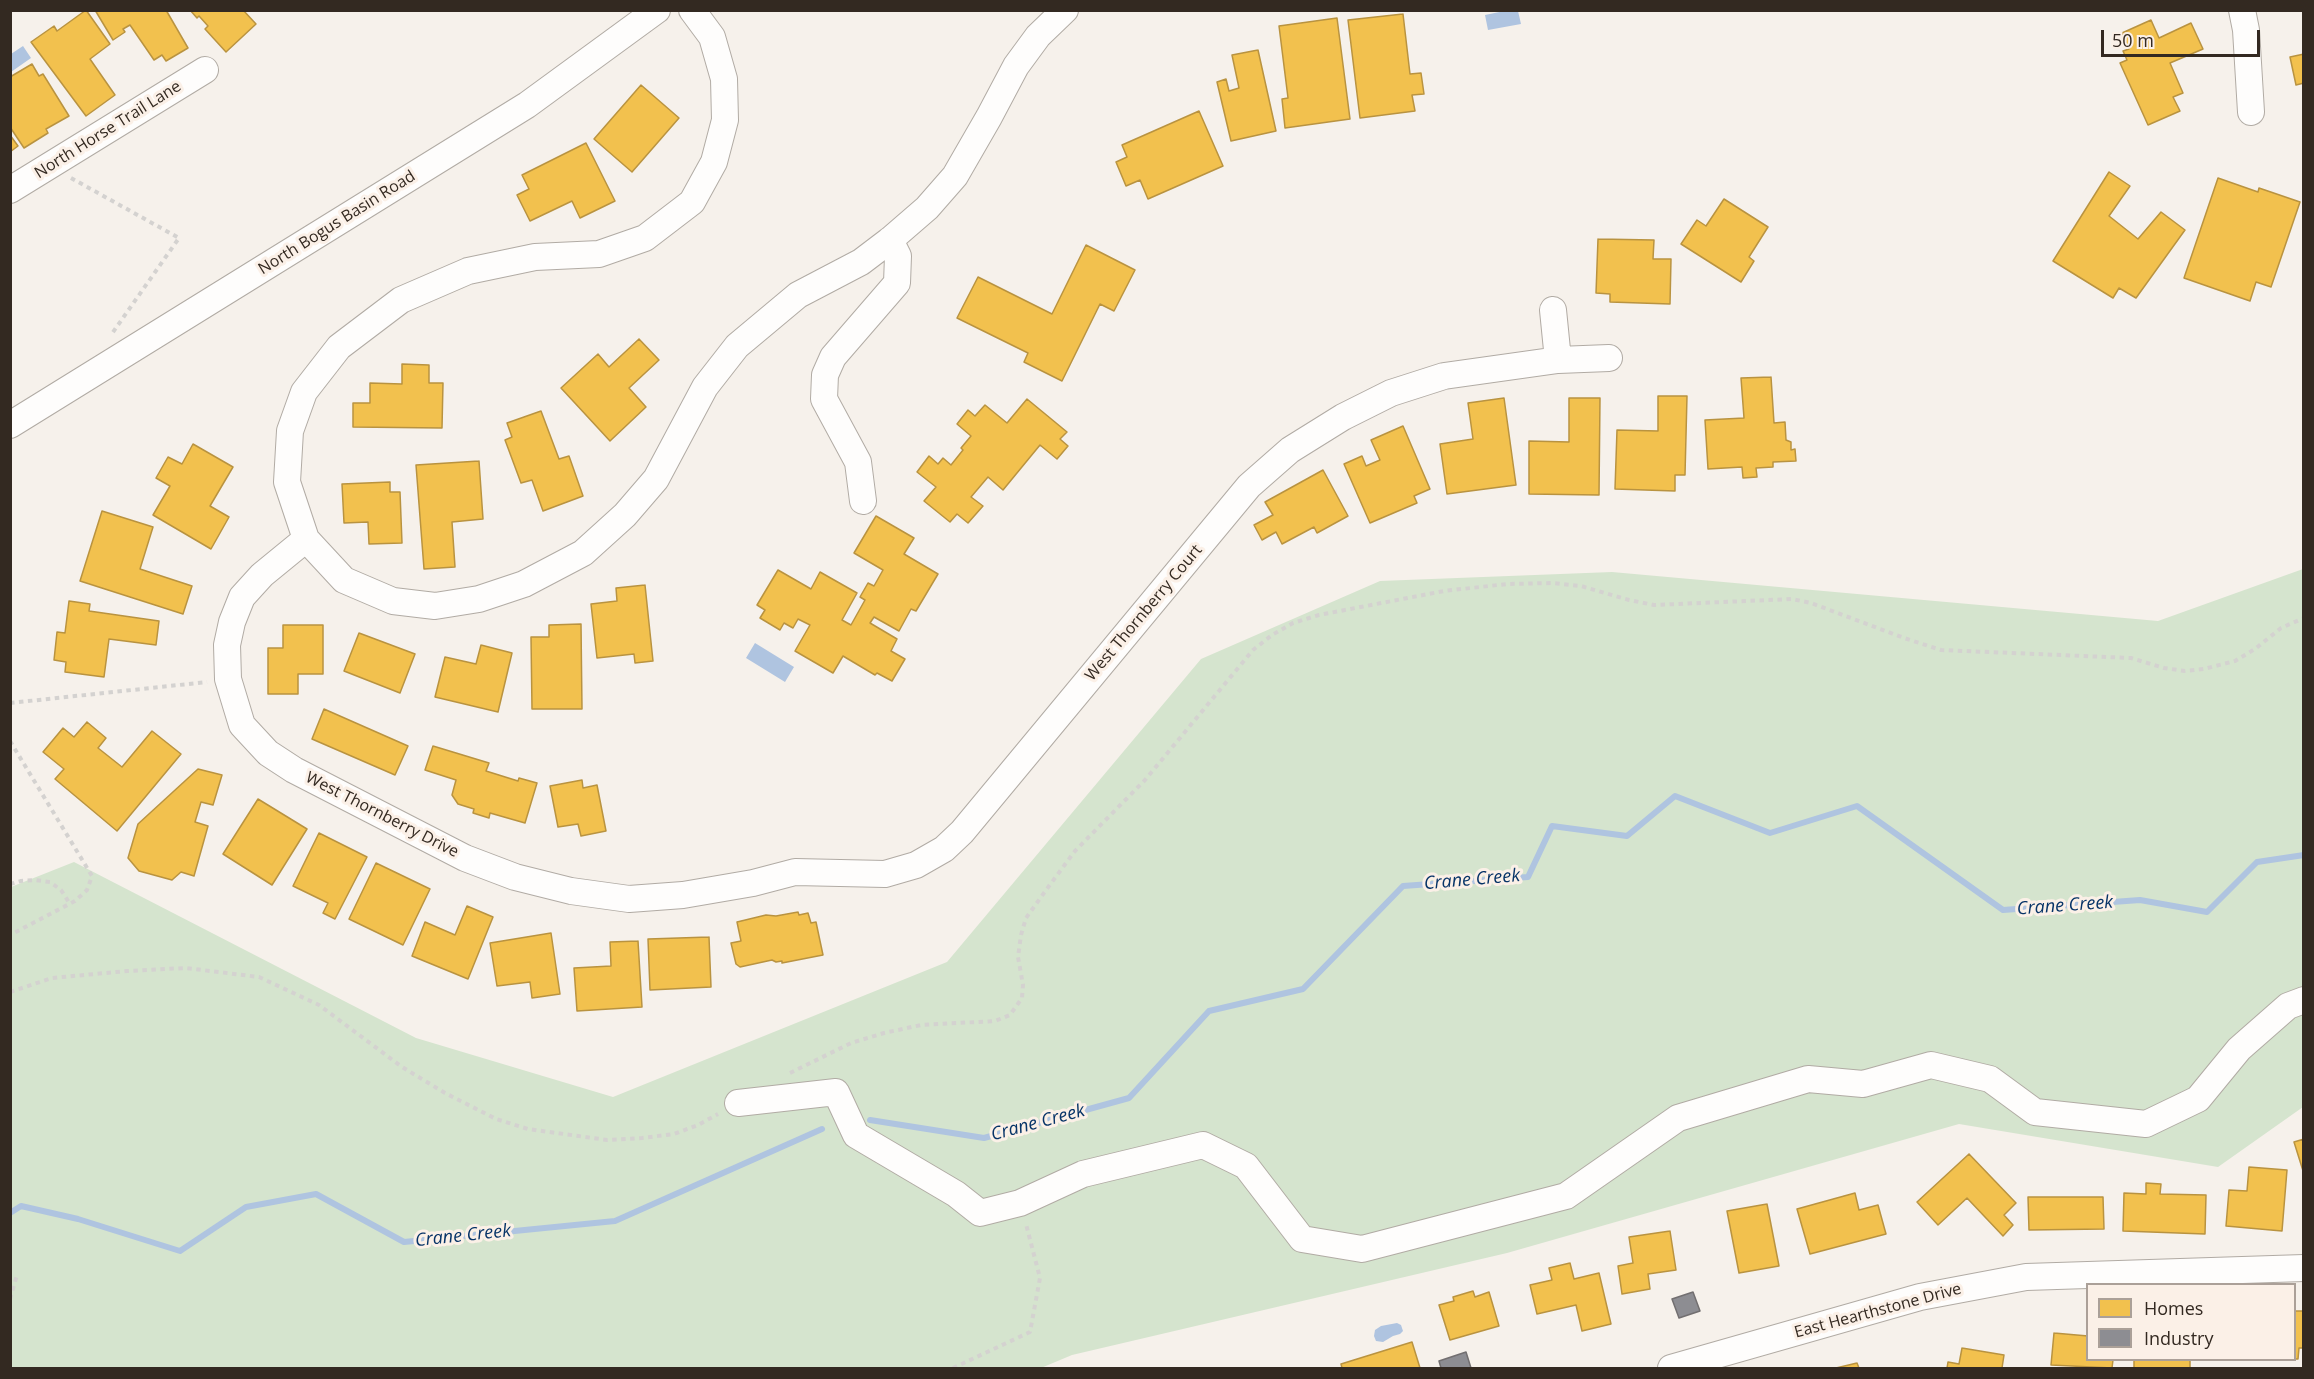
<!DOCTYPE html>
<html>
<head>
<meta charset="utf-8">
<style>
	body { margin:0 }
	#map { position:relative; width:2314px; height:1379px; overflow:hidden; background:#f6f1eb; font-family:"Open Sans",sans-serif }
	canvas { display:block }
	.frame { position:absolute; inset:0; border:12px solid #332921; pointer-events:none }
	.legend { position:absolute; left:2086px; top:1283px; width:210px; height:78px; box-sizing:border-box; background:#fbf0e7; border:2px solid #aba098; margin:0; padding:8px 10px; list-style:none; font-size:18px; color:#332921 }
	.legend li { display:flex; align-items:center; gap:12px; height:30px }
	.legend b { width:30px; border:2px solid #aba098 }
	.scale { position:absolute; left:2101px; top:30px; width:159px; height:27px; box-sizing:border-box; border:3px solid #332921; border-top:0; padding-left:8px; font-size:18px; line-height:21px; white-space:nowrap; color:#332921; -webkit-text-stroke:4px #fbf0e7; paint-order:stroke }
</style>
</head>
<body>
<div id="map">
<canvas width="2314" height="1379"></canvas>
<div class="frame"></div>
<ul class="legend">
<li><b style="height:16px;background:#f2c14e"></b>Homes</li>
<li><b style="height:16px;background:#8d8d92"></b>Industry</li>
</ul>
<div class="scale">50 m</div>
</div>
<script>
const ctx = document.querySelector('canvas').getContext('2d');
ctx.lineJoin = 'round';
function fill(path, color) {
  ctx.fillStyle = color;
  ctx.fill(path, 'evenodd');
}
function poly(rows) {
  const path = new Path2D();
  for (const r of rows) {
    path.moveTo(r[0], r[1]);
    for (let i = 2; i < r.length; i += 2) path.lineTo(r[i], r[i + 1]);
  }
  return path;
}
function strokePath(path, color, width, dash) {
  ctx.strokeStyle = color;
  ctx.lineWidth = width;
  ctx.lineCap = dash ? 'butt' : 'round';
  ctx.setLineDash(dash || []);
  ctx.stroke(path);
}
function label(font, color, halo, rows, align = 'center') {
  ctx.font = font + ' "Open Sans",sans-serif';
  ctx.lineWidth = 6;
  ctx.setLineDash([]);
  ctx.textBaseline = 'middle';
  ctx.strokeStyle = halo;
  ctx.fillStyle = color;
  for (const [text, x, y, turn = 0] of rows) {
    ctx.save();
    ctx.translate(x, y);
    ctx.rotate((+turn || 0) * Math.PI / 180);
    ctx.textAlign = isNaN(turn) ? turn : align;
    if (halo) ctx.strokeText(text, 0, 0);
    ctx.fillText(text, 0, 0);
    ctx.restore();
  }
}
const green = poly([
	[2303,569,2303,1107,2218,1167,1959,1124,1507,1253,1072,1355,1041,1368,11,1368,11,887,74,862,416,1038,613,1097,947,962,1201,659,1380,581,1612,572,2158,621]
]);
const water = poly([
	[1509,10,1518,11,1521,24,1488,30,1485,15],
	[23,46,31,58,11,72,11,54],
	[755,643,794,667,785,682,746,658],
	[1397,1323,1401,1325,1403,1331,1400,1334,1393,1336,1383,1342,1376,1341,1374,1336,1375,1330,1381,1326]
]);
const homes = poly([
	[86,10,110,44,90,59,115,95,86,116,31,42,54,26,57,31,86,10],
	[95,10,166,10,188,48,166,61,162,55,154,60,130,25,123,29,125,32,113,40,95,10],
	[190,10,243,10,256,24,226,52,205,29,208,26,199,16,197,18,190,10],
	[1403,14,1410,74,1421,73,1424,94,1412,95,1415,111,1360,118,1348,20,1403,14],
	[1337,18,1350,119,1285,128,1282,99,1288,98,1279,26,1337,18],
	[2151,20,2159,38,2191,23,2203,49,2170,63,2183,93,2173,97,2180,111,2148,125,2120,63,2127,60,2123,51,2129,49,2122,33,2151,20],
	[1258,50,1276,131,1231,141,1217,82,1226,79,1229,91,1239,88,1232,55,1258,50],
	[2304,54,2304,83,2296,85,2290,57,2304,54],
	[32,64,39,76,43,74,69,116,46,129,48,133,24,148,10,127,10,77,32,64],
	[641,85,679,118,632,172,594,139,641,85],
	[1199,111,1223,166,1148,199,1140,180,1126,186,1116,162,1127,157,1122,145,1199,111],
	[10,135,18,146,10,152,10,135],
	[586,143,615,201,580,218,572,201,530,221,517,195,529,189,522,175,586,143],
	[2109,172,2130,186,2109,216,2138,239,2161,212,2185,230,2136,298,2119,288,2113,298,2053,261,2109,172],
	[2218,178,2258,192,2259,188,2300,202,2271,287,2256,282,2250,301,2184,278,2218,178],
	[1724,199,1768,227,1749,257,1754,261,1741,282,1681,244,1697,220,1706,226,1724,199],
	[1598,239,1654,240,1653,259,1671,259,1670,304,1610,302,1610,294,1596,293,1598,239],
	[1086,245,1135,270,1114,311,1100,304,1062,381,1024,362,1028,353,957,318,978,277,1052,314,1086,245],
	[639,339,659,360,629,388,646,407,610,441,561,388,598,354,609,367,639,339],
	[402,364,429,365,429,383,443,383,442,428,353,427,353,403,370,403,370,383,402,384,402,364],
	[1771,377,1774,423,1785,422,1786,440,1791,442,1791,450,1795,449,1796,461,1773,462,1773,467,1756,468,1757,477,1743,478,1742,467,1708,469,1705,420,1744,418,1741,378,1771,377],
	[1658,396,1687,396,1685,475,1675,475,1675,491,1615,489,1617,430,1658,431,1658,396],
	[1504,398,1516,485,1447,494,1440,444,1473,439,1468,403,1504,398],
	[1569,398,1600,398,1599,495,1529,494,1529,441,1569,442,1569,398],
	[1027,399,1067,432,1060,439,1068,446,1057,459,1040,445,1003,490,988,477,971,497,983,506,968,523,957,514,950,522,924,501,936,487,917,472,929,456,938,464,943,458,951,465,963,450,961,448,971,436,957,424,968,410,975,416,985,405,1007,423,1027,399],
	[541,411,559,459,569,456,583,496,543,511,532,480,521,483,505,440,512,437,507,423,541,411],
	[1403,426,1430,489,1414,496,1417,503,1370,523,1344,464,1362,456,1366,466,1380,460,1371,440,1403,426],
	[193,444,233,467,210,506,229,517,211,549,153,515,170,486,156,478,168,457,182,464,193,444],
	[479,461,483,519,452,522,455,567,424,569,416,465,479,461],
	[1323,470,1348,516,1317,533,1314,527,1282,544,1276,532,1262,540,1254,525,1273,515,1265,502,1323,470],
	[390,482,390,492,400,492,402,543,369,544,368,522,344,523,342,484,390,482],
	[102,511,153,527,140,569,192,586,183,614,80,581,102,511],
	[876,516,914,538,904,554,938,574,916,611,911,609,899,631,874,617,870,623,897,639,891,651,905,659,892,681,877,673,875,675,843,656,833,673,795,651,810,625,798,619,793,628,784,623,780,630,760,618,765,610,757,605,778,570,811,589,820,572,857,593,842,620,851,625,865,600,860,597,868,583,874,586,883,570,854,553,876,516],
	[645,585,653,661,635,663,634,654,597,658,591,604,617,601,616,588,645,585],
	[69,601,90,604,89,611,159,621,156,645,109,639,104,677,65,672,66,662,54,660,57,632,65,633,69,601],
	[581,624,582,709,532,709,531,637,549,637,549,625,581,624],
	[283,625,323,625,323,674,298,674,298,694,268,694,268,648,283,648,283,625],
	[359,633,415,654,400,693,344,671,359,633],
	[481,645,512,653,498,712,435,697,445,657,476,664,481,645],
	[324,709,408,746,395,775,312,739,324,709],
	[87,722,106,738,98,748,122,767,152,731,181,754,117,831,55,779,64,769,43,752,63,728,74,737,87,722],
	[433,746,489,763,486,771,518,781,519,778,537,783,525,823,490,813,489,818,473,813,474,809,458,804,452,795,456,780,425,770,433,746],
	[198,769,222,775,213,805,201,802,195,822,208,826,194,876,181,872,172,880,139,871,128,858,138,824,198,769],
	[582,780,583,788,597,785,606,831,581,836,578,824,558,827,550,786,582,780],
	[258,799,307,829,272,885,223,854,258,799],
	[319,833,367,857,335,919,323,913,328,903,293,886,319,833],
	[376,863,430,889,403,945,349,919,376,863],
	[467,906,493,917,468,979,412,956,425,922,455,935,467,906],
	[798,912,799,915,808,913,811,923,816,922,823,955,782,963,782,961,776,962,772,960,740,967,736,964,731,943,741,941,737,922,766,915,776,916,798,912],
	[551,933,560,994,532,998,530,982,497,986,490,943,551,933],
	[709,937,711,987,650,990,648,939,709,937],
	[638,941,642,1007,577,1011,574,968,611,966,610,942,638,941],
	[2304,1139,2304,1174,2294,1142,2304,1139],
	[1969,1154,2016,1203,2004,1215,2013,1225,2003,1236,1967,1198,1938,1225,1917,1202,1969,1154],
	[2249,1167,2287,1170,2282,1231,2226,1226,2229,1190,2247,1191,2249,1167],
	[2146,1183,2161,1184,2160,1194,2206,1195,2205,1234,2123,1231,2124,1193,2146,1194,2146,1183],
	[1855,1193,1859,1210,1878,1205,1886,1234,1810,1254,1797,1209,1855,1193],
	[2028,1197,2103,1197,2104,1229,2029,1230,2028,1197],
	[1767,1204,1779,1266,1739,1273,1727,1211,1767,1204],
	[1670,1231,1676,1270,1648,1274,1650,1289,1622,1294,1618,1266,1633,1263,1629,1237,1670,1231],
	[1570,1263,1574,1279,1599,1273,1611,1324,1582,1331,1576,1305,1537,1314,1530,1285,1552,1280,1549,1268,1570,1263],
	[1473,1291,1475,1297,1489,1292,1499,1326,1450,1340,1439,1305,1454,1301,1453,1297,1473,1291],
	[2294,1311,2304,1311,2304,1348,2299,1348,2298,1359,2294,1359,2294,1311],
	[2054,1333,2088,1336,2088,1360,2113,1360,2112,1368,2051,1365,2054,1333],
	[1412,1342,1420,1368,1342,1368,1341,1364,1412,1342],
	[1962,1348,2004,1355,2002,1368,1947,1368,1948,1362,1959,1364,1962,1348],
	[2134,1360,2190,1360,2190,1368,2134,1368,2134,1360],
	[1857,1363,1859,1368,1836,1368,1857,1363]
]);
const industry = poly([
	[1693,1292,1700,1311,1679,1318,1672,1299,1693,1292],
	[1466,1352,1471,1368,1441,1368,1439,1361,1466,1352]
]);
const stream = poly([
	[870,1120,984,1138,1129,1098,1209,1011,1303,989,1403,886,1528,877,1552,826,1627,836,1675,796,1770,833,1857,806,2003,910,2140,900,2207,912,2257,862,2304,855],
	[10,1213,21,1206,78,1219,180,1251,246,1207,316,1194,404,1242,615,1221,822,1129]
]);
const path = poly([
	[71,178,179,238,111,335],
	[10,703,207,682],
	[10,741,92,876,87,890,75,901,10,935],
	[10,884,21,881,35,880,50,882,61,890,70,904],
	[10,992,52,978,127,971,186,968,259,977,319,1005,402,1067,445,1093,496,1119,528,1129,607,1140,642,1138,674,1134,698,1125,718,1114],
	[790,1073,851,1043,884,1033,921,1025,995,1021,1010,1015,1022,998,1023,985,1018,957,1021,935,1026,918,1049,886,1075,851,1145,780,1253,650,1272,635,1293,623,1319,615,1444,591,1507,584,1552,583,1581,586,1629,600,1654,605,1792,599,1811,603,1904,638,1941,650,2131,658,2164,668,2185,671,2204,669,2235,661,2255,649,2281,628,2304,618],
	[10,1299,17,1275],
	[953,1368,1030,1332,1040,1278,1026,1224]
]);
const minor = poly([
	[692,10,712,37,724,79,725,120,714,162,692,202,645,238,599,254,535,257,468,271,401,300,339,347,304,392,290,431,287,482,306,539,344,580,393,601,435,606,479,599,524,584,583,553,625,515,656,479,705,387,737,346,798,295,861,262,890,240,927,208,955,176,989,117,1016,66,1038,36,1065,10],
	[2242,10,2246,30,2251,112],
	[10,190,205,70],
	[1553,310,1558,360],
	[10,425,527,105,657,10],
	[863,501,858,462,824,399,825,375,833,357,897,283,898,256,890,240],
	[306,539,262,575,242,597,232,622,227,645,228,679,242,725,268,753,294,770,465,858,515,877,571,891,629,899,683,895,753,883,795,872,885,874,916,865,944,849,962,832,1249,486,1290,450,1343,417,1391,393,1444,376,1558,360,1609,358],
	[738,1103,836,1092,856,1135,956,1194,980,1213,1020,1203,1083,1174,1203,1145,1246,1166,1302,1239,1362,1249,1566,1196,1678,1118,1808,1079,1863,1084,1931,1065,1990,1079,2035,1112,2146,1124,2198,1099,2239,1049,2288,1006,2304,1000],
	[1671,1368,1920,1297,2026,1277,2304,1268]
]);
const streetNames = [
	["North Horse Trail Lane",108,130,-32],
	["North Bogus Basin Road",337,223,-32],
	["West Thornberry Court",1144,613,-50],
	["West Thornberry Drive",382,815,27],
	["East Hearthstone Drive",1878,1311,-15]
];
const waterNames = [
	["Crane Creek",1472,880,-5],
	["Crane Creek",2065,906,-4],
	["Crane Creek",1038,1123,-15],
	["Crane Creek",463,1236,-6]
];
fill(green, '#d5e4ce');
fill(water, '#afc4e0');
fill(homes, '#f2c14e');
strokePath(homes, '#b99340', 1.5);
fill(industry, '#8d8d92');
strokePath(industry, '#726f70', 1.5);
strokePath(stream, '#afc4e0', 6);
strokePath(minor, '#b1aba4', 28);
strokePath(path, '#d4d2d0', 4, [4.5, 4.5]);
strokePath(minor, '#fefdfc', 26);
label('16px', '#332921', '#fbf0e7', streetNames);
label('italic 18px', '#063367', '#fbf0e7', waterNames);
</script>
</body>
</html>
